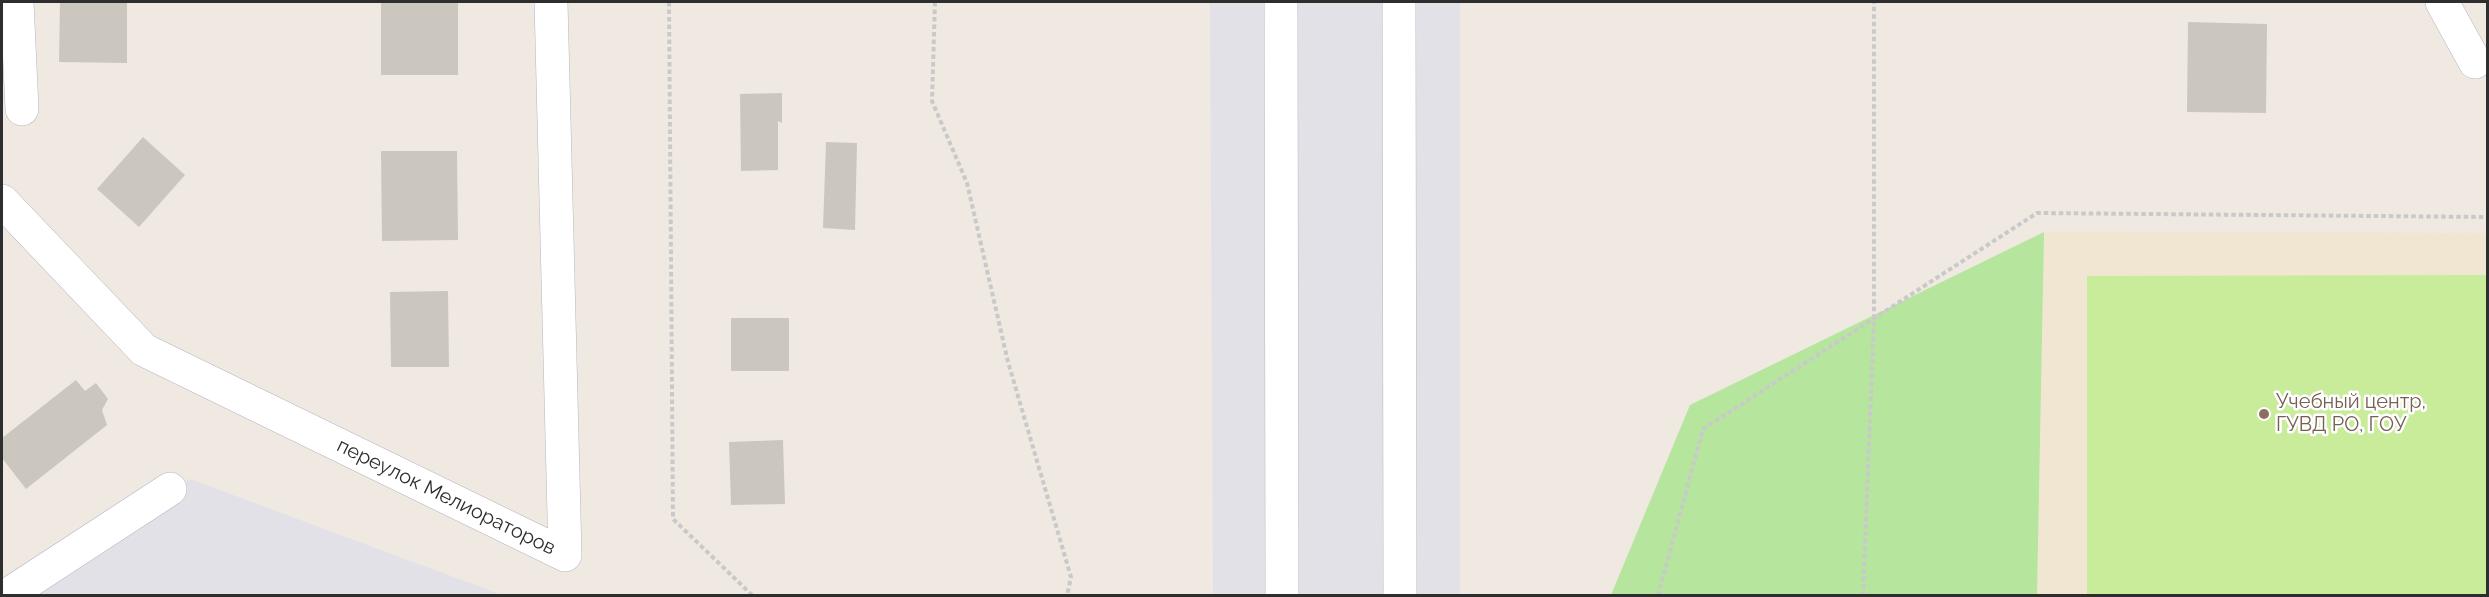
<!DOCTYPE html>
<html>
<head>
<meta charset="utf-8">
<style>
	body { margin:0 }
	#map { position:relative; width:2489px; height:597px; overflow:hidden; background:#efe9e1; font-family:Raleway,sans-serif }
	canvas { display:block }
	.frame { position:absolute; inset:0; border:3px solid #2e2e2e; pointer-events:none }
</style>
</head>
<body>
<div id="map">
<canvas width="2489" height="597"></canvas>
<div class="frame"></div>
</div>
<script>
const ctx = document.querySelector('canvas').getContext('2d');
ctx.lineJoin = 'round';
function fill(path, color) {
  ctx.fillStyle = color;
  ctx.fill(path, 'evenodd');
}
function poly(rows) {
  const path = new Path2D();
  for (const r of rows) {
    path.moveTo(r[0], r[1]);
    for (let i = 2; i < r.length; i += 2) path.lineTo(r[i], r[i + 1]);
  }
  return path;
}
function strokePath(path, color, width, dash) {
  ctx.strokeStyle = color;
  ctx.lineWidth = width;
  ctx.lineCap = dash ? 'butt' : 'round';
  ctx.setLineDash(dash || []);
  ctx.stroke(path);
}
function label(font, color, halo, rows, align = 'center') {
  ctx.font = font + ' Raleway,sans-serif';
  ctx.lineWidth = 5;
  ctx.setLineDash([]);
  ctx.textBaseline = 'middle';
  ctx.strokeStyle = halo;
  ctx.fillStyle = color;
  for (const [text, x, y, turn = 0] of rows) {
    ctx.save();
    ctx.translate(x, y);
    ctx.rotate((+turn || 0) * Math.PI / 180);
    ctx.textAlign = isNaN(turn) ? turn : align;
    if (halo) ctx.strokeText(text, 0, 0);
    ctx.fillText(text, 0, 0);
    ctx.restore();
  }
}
const industrial = poly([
	[1210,2,1460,2,1460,595,1213,595],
	[190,479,502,595,18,596]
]);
const education = poly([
	[2044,232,2487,233,2487,595,2037,596]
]);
const green = poly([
	[2044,232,2037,595,1611,595,1690,405]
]);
const pitch = poly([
	[2487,275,2487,595,2087,595,2087,276]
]);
const building = poly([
	[60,2,127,2,127,63,59,62],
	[381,2,458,2,458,75,381,75],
	[2188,22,2267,24,2266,113,2187,112],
	[782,93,782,123,778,121,778,170,741,171,740,94],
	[143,137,185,175,139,227,97,189],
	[826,142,857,143,855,230,823,228],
	[381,151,457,151,458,240,382,241],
	[448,291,449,367,391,367,390,292],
	[731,318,789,318,789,371,731,371],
	[76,380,85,391,96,383,108,399,102,410,107,425,26,489,2,458,2,438],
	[783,440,785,504,731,505,729,442]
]);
const path = poly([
	[669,2,673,519,753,596],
	[935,2,932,101,967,183,1008,362,1071,577,1067,596],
	[1658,596,1703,429,2037,213,2488,217],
	[1863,596,1874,318,1874,2]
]);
const minor = poly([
	[17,2,22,109],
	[1281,2,1282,596],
	[1399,2,1400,596],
	[2442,2,2475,62],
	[2,201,144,350,565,555,551,2],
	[6,596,170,489]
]);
const markers = [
	[2264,414,6,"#8d6e63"]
];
const educationNames = [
	["Учебный центр,",2276,402],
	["ГУВД РО, ГОУ",2276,425]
];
const streetNames = [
	["переулок Мелиораторов",446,497,26]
];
fill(industrial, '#e3e1e8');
fill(education, '#f0e6d1');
fill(green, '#b6e59e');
fill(pitch, '#c9ec9a');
fill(building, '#cbc7bf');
strokePath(minor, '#b4b7c1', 34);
strokePath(path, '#c9c9c9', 4, [4.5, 3]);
strokePath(minor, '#fff', 33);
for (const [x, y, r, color] of markers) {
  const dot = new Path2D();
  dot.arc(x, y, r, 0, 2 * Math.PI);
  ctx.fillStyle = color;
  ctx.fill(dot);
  strokePath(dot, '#fff', 2);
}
label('20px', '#785e54', '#fff', educationNames, 'left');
label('20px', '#2e2e2e', '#fff', streetNames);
</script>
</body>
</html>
